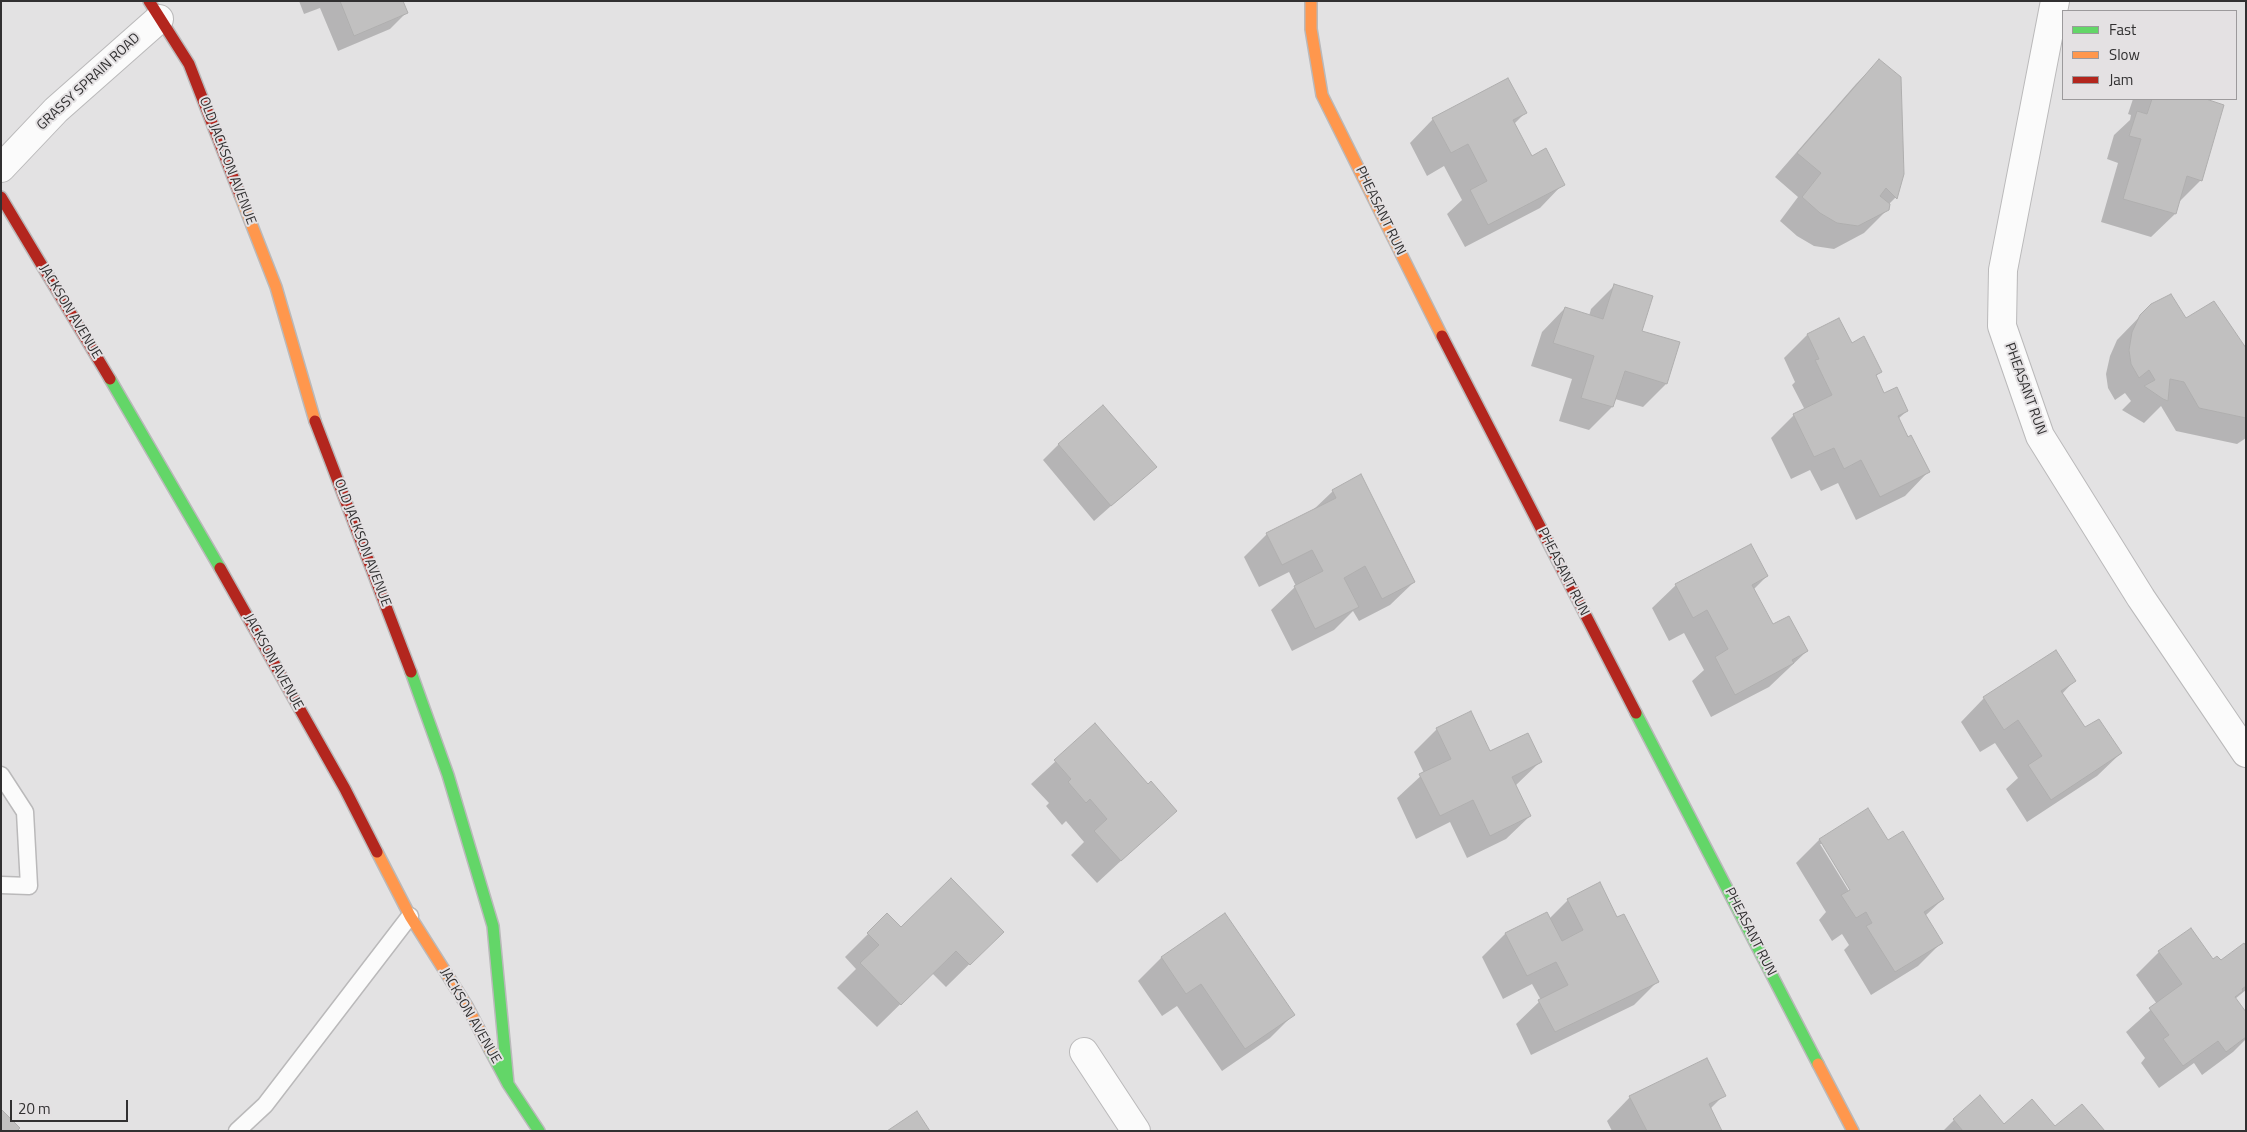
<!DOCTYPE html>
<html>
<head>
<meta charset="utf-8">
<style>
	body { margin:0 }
	#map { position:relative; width:2247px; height:1132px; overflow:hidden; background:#e3e2e3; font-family:"Titillium Web",sans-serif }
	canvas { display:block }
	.frame { position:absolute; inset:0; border:2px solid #313031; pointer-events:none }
	.legend { position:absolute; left:2062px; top:10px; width:175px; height:90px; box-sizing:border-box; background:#e4e1e3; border:1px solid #9c9a9c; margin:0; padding:6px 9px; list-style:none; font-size:15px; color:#313031 }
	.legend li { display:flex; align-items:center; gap:10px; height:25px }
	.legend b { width:25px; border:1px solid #9c9a9c }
	.scale { position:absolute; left:10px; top:1100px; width:118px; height:22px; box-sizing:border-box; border:2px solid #313031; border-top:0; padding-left:6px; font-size:15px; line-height:18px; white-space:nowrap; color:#313031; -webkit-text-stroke:4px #e4e1e3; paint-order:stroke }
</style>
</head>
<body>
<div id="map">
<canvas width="2247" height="1132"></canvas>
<div class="frame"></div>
<ul class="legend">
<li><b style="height:6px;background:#63d668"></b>Fast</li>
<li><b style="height:6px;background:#ff974d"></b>Slow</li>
<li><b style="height:6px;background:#b3261e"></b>Jam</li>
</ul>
<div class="scale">20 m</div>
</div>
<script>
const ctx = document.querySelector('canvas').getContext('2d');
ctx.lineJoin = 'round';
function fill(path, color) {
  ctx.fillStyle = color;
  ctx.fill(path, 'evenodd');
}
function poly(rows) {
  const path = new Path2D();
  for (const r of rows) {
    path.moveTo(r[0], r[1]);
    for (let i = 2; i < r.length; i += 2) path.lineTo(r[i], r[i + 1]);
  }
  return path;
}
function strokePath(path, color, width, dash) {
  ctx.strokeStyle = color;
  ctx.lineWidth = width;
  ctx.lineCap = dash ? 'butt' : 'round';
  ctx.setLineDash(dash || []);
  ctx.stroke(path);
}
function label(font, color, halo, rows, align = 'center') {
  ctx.font = font + ' "Titillium Web",sans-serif';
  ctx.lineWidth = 4;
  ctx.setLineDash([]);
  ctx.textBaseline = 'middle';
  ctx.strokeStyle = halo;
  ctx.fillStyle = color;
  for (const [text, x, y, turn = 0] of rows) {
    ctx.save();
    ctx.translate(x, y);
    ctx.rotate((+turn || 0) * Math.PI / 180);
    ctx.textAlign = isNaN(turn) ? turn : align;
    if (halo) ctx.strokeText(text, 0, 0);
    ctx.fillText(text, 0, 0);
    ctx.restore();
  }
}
const shadow = poly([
	[299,1,401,1,406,13,390,29,338,51,320,8,304,14],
	[1879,61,1903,174,1895,198,1888,205,1888,209,1864,233,1834,249,1814,246,1797,236,1780,221,1798,197,1775,177,1856,84],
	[2133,99,2205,99,2201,180,2178,203,2175,214,2151,237,2101,222,2118,163,2107,159,2114,135,2130,120,2131,115,2128,114],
	[1525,113,1514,124,1531,157,1563,184,1540,208,1465,247,1447,214,1462,200,1444,166,1427,176,1410,143,1433,119],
	[1615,285,1641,331,1666,384,1643,407,1615,399,1612,407,1589,430,1559,421,1572,379,1531,366,1542,332,1565,308,1589,316,1591,309],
	[2151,305,2246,350,2246,438,2237,444,2176,431,2161,406,2144,423,2122,410,2131,401,2125,393,2115,400,2108,388,2106,374,2110,356,2117,340],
	[1839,320,1851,344,1880,372,1875,377,1884,395,1907,411,1898,419,1928,472,1905,496,1856,520,1838,483,1821,491,1810,470,1791,479,1771,438,1794,415,1805,410,1792,385,1795,382,1784,358,1807,335],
	[1059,444,1155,467,1094,521,1043,460],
	[1333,491,1414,582,1390,605,1359,621,1353,611,1334,630,1292,651,1271,610,1296,586,1289,572,1259,587,1244,557,1267,534,1312,511],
	[1767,576,1753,590,1773,626,1807,651,1769,687,1711,717,1692,681,1704,670,1684,633,1669,641,1652,608,1676,585],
	[2055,652,2074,681,2062,694,2085,729,2121,753,2097,776,2027,822,2006,789,2018,778,1995,743,1980,752,1961,722,1984,698],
	[1095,725,1148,786,1175,811,1097,883,1071,855,1084,842,1066,821,1062,825,1046,806,1049,803,1031,784],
	[1437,729,1490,752,1540,762,1515,786,1530,816,1506,839,1467,858,1450,822,1416,839,1397,798,1424,773,1414,752],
	[1868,810,1887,842,1943,899,1925,916,1941,943,1918,966,1871,995,1844,950,1849,945,1842,934,1832,941,1819,920,1826,912,1796,863,1819,840],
	[1820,844,1823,844,1854,895,1852,896],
	[1568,900,1617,919,1657,982,1634,1005,1531,1055,1516,1024,1541,1000,1532,984,1503,999,1482,957,1505,934,1549,919],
	[887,915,901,928,1002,932,946,987,932,973,877,1027,837,988,856,969,845,957],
	[2246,948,2246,990,2235,999,2246,1014,2246,1039,2233,1052,2202,1075,2194,1063,2159,1088,2141,1063,2145,1058,2126,1032,2157,1004,2136,975,2159,952,2220,962],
	[1162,957,1293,1015,1270,1038,1222,1071,1177,1006,1162,1016,1138,981],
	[1724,1095,1710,1109,1721,1131,1612,1131,1607,1121,1630,1097],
	[1954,1120,2004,1126,2103,1131,1943,1131]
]);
const building = poly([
	[340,1,403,1,408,13,354,36,340,1],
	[1879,59,1901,77,1904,174,1897,199,1886,188,1880,196,1890,204,1889,210,1858,226,1837,223,1820,213,1802,197,1821,173,1797,153,1879,59],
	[1508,78,1527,113,1513,120,1532,156,1546,148,1565,185,1488,225,1470,190,1487,181,1468,144,1451,153,1432,118,1508,78],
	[2152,99,2206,99,2224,105,2202,181,2187,176,2176,214,2123,199,2141,139,2129,136,2137,111,2147,114,2152,99],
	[1614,284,1653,296,1642,331,1680,342,1667,384,1625,371,1613,407,1581,398,1594,356,1553,343,1565,307,1603,319,1614,284],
	[2171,294,2186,318,2214,301,2246,348,2246,418,2199,408,2184,382,2170,379,2168,401,2163,399,2144,386,2155,380,2149,370,2139,378,2131,364,2129,350,2132,332,2140,315,2151,304,2171,294],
	[1839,318,1852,343,1864,336,1882,372,1876,375,1884,393,1897,387,1908,411,1898,416,1908,437,1911,435,1930,472,1880,497,1861,460,1844,469,1834,448,1814,457,1793,414,1832,395,1815,360,1819,359,1807,334,1839,318],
	[1103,405,1157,467,1111,506,1058,444,1103,405],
	[1361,474,1415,582,1382,599,1365,566,1344,578,1359,607,1315,629,1294,586,1323,571,1312,550,1282,565,1266,533,1336,498,1332,490,1361,474],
	[1751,544,1768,576,1752,585,1773,624,1789,616,1808,651,1792,660,1794,663,1735,695,1715,657,1728,649,1707,610,1693,618,1675,584,1751,544],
	[2056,650,2076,681,2061,691,2085,727,2099,719,2122,753,2051,800,2028,765,2042,756,2018,720,2004,730,1983,697,2056,650],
	[1471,711,1490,751,1528,733,1542,762,1512,777,1531,816,1490,836,1473,800,1440,816,1419,774,1451,759,1436,728,1471,711],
	[1095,723,1148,784,1151,781,1177,811,1121,861,1094,831,1107,819,1090,799,1086,803,1068,782,1071,779,1054,760,1095,723],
	[1868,808,1888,840,1903,831,1944,899,1924,912,1943,943,1895,972,1866,926,1872,923,1866,912,1856,918,1841,895,1850,890,1819,839,1868,808],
	[951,878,1004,932,970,965,956,951,901,1005,860,963,879,945,867,933,887,913,901,927,951,878],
	[1600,882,1617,917,1624,914,1659,982,1555,1032,1538,1000,1568,985,1556,962,1527,976,1505,933,1547,912,1562,941,1583,930,1567,899,1600,882],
	[1225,913,1295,1015,1245,1049,1201,984,1186,994,1161,957,1225,913],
	[2191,928,2213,959,2217,956,2221,960,2244,943,2246,946,2246,986,2242,989,2243,991,2235,997,2246,1012,2246,1037,2226,1052,2218,1041,2183,1066,2163,1039,2169,1035,2149,1008,2182,984,2158,951,2191,928],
	[1707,1058,1726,1096,1709,1104,1722,1131,1647,1131,1629,1096,1707,1058],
	[1980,1095,2004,1124,2032,1099,2055,1126,2082,1104,2105,1131,1963,1131,1953,1119,1980,1095],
	[1,1109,20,1128,17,1131,1,1131,1,1109],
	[917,1111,930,1131,887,1131,917,1111]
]);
const lane = poly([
	[1,775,25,812,29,886,1,885],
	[237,1131,265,1105,410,916]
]);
const street = poly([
	[2055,1,2003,270,2002,326,2040,436,2141,598,2246,753],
	[1,168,56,110,159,19],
	[1084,1052,1136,1131]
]);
const fast = poly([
	[110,379,220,568],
	[411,672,448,775,493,926,508,1084],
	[1636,713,1818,1064],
	[490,1050,508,1084,539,1131]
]);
const slow = poly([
	[1311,1,1311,29,1322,95,1442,336],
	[240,195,276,287,315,421],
	[377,852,410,916,467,1006,490,1050],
	[1818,1064,1853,1131]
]);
const jam = poly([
	[149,1,189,64,240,195],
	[1,197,110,379],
	[1442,336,1636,713],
	[315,421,411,672],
	[220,568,345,789,377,852]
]);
const streetNames = [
	["GRASSY SPRAIN ROAD",89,82,-43],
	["OLD JACKSON AVENUE",227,161,69],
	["PHEASANT RUN",1380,211,64],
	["JACKSON AVENUE",70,312,59],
	["PHEASANT RUN",2025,389,70],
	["OLD JACKSON AVENUE",362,543,69],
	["PHEASANT RUN",1563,572,63],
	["JACKSON AVENUE",273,662,61],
	["PHEASANT RUN",1750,932,63],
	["JACKSON AVENUE",470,1016,60]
];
fill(shadow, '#0003');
fill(building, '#c1c0c0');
strokePath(building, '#afaeae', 1);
strokePath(lane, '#bab9ba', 19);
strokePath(street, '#bab9ba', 30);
strokePath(fast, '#bab9ba', 14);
strokePath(slow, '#bab9ba', 14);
strokePath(jam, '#bab9ba', 14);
strokePath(lane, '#fbfbfb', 16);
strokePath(street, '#fbfbfb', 28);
strokePath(fast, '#63d668', 11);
strokePath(slow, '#ff974d', 11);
strokePath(jam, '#b3261e', 11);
label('14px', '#313031', '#e4e1e3', streetNames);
</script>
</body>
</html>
